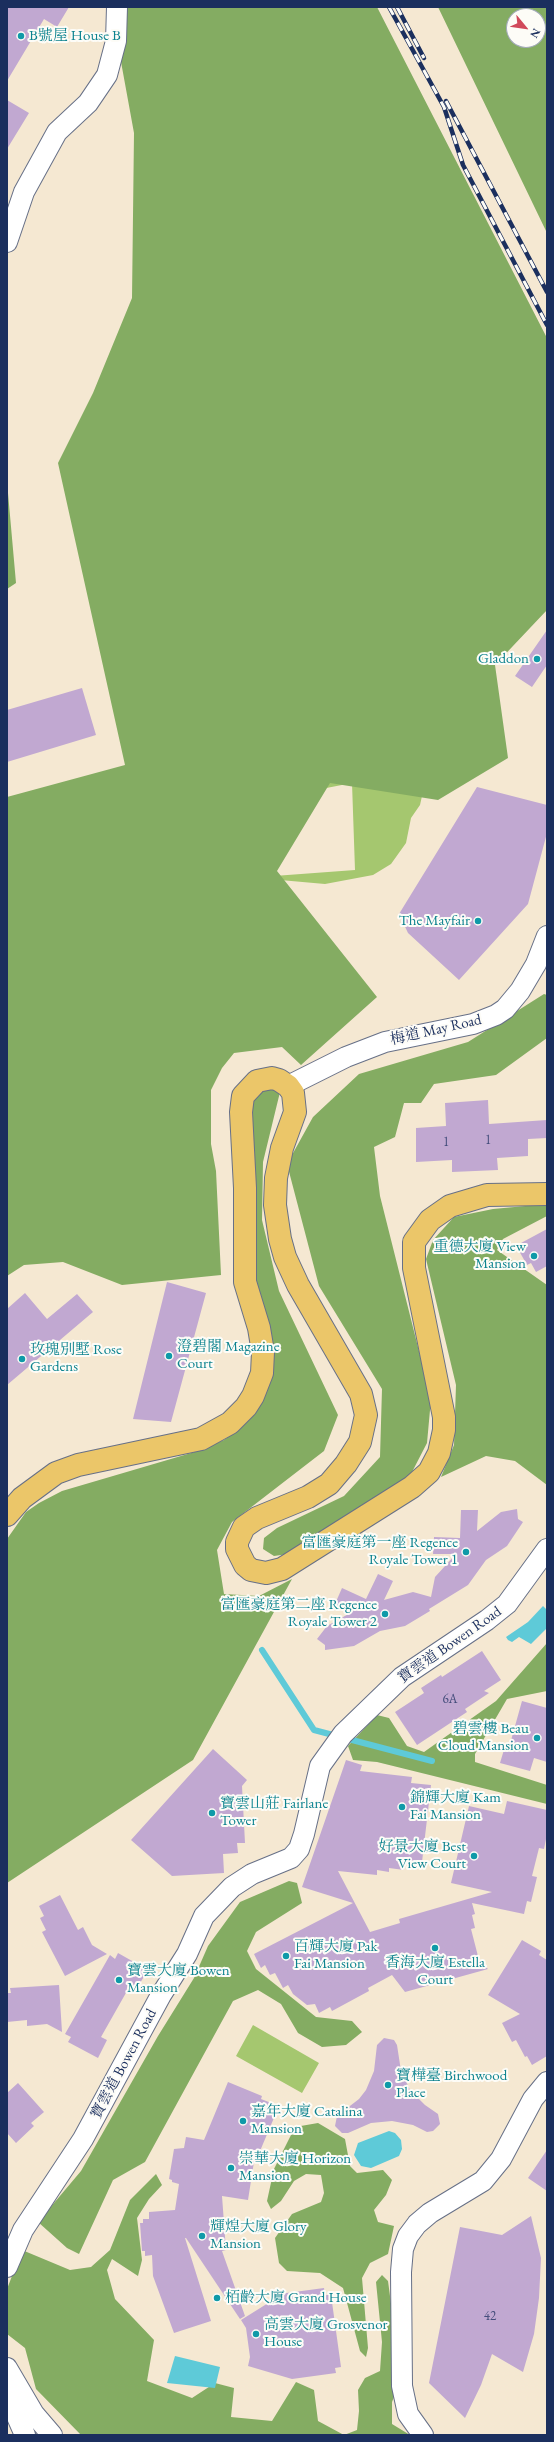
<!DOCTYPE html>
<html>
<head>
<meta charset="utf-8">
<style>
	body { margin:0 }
	#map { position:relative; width:554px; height:2442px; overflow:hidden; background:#f5e8d2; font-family:"EB Garamond",serif }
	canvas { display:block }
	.frame { position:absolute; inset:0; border:8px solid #1b2f5e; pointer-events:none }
	.north { position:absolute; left:506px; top:8px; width:40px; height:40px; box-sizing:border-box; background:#fdfcf7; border:1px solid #a3aaba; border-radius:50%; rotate:119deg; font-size:11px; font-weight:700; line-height:16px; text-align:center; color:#1b2f5e }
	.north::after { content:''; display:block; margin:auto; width:14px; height:18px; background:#d1495b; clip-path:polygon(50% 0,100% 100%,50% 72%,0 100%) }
</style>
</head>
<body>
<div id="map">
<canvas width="554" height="2442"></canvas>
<div class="frame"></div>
<div class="north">N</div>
</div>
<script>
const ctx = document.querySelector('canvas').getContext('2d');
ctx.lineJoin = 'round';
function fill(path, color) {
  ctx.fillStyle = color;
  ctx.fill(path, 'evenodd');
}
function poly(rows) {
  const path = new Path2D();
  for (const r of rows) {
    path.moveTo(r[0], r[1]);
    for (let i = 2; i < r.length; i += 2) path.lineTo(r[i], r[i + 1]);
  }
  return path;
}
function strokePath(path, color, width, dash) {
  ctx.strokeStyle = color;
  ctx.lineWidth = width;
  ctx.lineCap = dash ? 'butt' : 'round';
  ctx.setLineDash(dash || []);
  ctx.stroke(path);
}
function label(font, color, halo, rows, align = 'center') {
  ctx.font = font + ' "EB Garamond","Noto Serif TC",serif';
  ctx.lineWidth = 4;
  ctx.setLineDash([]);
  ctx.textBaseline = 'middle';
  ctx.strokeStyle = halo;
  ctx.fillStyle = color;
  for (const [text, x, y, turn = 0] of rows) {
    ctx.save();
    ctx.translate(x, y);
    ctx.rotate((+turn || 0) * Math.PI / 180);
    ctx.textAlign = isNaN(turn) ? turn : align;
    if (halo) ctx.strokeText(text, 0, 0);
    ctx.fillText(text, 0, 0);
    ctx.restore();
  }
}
const green = poly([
	[335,769,422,796,420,805,411,818,406,843,391,864,373,875,325,884,280,880,274,876,355,870,352,783,311,791],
	[253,2025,319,2063,302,2093,236,2056]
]);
const forest = poly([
	[111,7,377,7,547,338,547,610,495,665,508,758,438,800,330,783,277,871,377,997,301,1065,282,1047,234,1053,222,1068,211,1090,211,1144,216,1171,221,1275,122,1285,63,1262,24,1265,7,1276,7,797,125,765,58,463,93,393,132,298,134,133],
	[438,7,547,7,547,233],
	[514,16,538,16,538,40,514,40],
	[8,493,16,583,7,589,7,494],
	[544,994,547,995,547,1038,496,1075,434,1084,421,1103,404,1103,395,1137,374,1147,380,1196,431,1399,427,1443,411,1474,360,1511,288,1554,274,1556,263,1549,264,1538,277,1528,344,1496,380,1457,382,1389,319,1286,287,1164,313,1117,359,1074,468,1042],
	[258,1082,280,1092,263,1162,262,1220,279,1291,338,1415,324,1451,232,1522,217,1550,224,1594,259,1596,292,1579,193,1760,7,1883,7,1539,26,1512,39,1503,62,1491,198,1451,224,1440,243,1426,259,1404,262,1314,254,1270,245,1106],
	[547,1204,547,1216,503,1239,497,1250,547,1285,547,1485,515,1461,486,1456,441,1477,454,1445,456,1385,426,1259,433,1240,454,1217,493,1209],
	[547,1643,547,1691,507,1699,475,1754,475,1762,547,1785,547,1804,377,1762,353,1760,348,1746,377,1715,389,1718,407,1746,424,1752,496,1701],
	[289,1881,297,1883,302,1903,256,1932,247,1951,256,1969,316,2017,352,2021,362,2032,346,2045,322,2047,298,2033,281,2004,258,1990,233,2001,145,2162,113,2180,79,2254,67,2248,38,2222,81,2171,158,2036,194,1978,208,1946,240,1902],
	[318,2123,345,2139,350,2166,357,2173,383,2170,392,2180,386,2195,374,2210,378,2222,394,2226,388,2254,370,2263,362,2278,368,2348,366,2357,360,2351,343,2288,320,2273,287,2271,279,2263,275,2238,292,2214,321,2202,324,2193,321,2175,306,2174,294,2181,281,2201,271,2209,267,2201,274,2169,295,2127],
	[156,2174,162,2185,149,2199,137,2218,142,2260,138,2276,112,2259,107,2270,115,2299,154,2340,147,2381,192,2398,215,2383,234,2388,231,2417,272,2421,296,2382,314,2390,318,2421,344,2435,81,2435,36,2389,25,2348,7,2334,7,2289,22,2250,70,2270,91,2267,110,2250,130,2200],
	[382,2275,388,2281,401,2379,392,2402,392,2424,410,2435,344,2435,357,2430,359,2411,358,2390,365,2378,380,2371,382,2342,376,2282]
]);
const water = poly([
	[543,1606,547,1610,547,1628,531,1644,519,1637,512,1642,508,1640,506,1637,528,1622],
	[389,2131,395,2133,401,2140,402,2149,399,2156,371,2168,361,2166,354,2155,358,2143],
	[175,2356,220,2367,215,2388,167,2383]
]);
const stream = poly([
	[262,1650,314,1730,432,1761]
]);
const building = poly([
	[7,7,69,7,57,27,44,19,7,81],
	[7,100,29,113,7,149],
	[547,630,547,665,532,687,515,676],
	[82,688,96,735,7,762,7,710],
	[477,787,547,805,547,833,528,904,459,980,408,933,399,914],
	[488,1100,489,1124,547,1120,547,1138,528,1139,528,1156,497,1158,498,1170,452,1172,452,1160,416,1162,416,1128,446,1126,445,1103],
	[547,1229,547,1266,536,1272,531,1263,527,1265,518,1249,523,1246,521,1243],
	[167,1282,206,1293,171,1422,133,1419],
	[25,1293,47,1319,77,1294,93,1312,7,1385,7,1309],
	[517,1509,518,1519,523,1522,507,1546,486,1560,468,1585,429,1609,430,1611,405,1626,380,1631,354,1646,325,1650,325,1645,317,1639,327,1626,352,1612,335,1604,342,1588,366,1599,378,1574,393,1581,384,1600,413,1592,431,1597,435,1577,456,1554,433,1554,434,1537,460,1538,461,1510,478,1510,477,1531,501,1512],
	[482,1651,501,1680,484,1691,489,1693,465,1709,467,1712,417,1745,395,1712,424,1693,421,1688,441,1675,442,1677],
	[522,1701,547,1708,547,1762,534,1758,530,1771,500,1763,506,1743,510,1744],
	[213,1749,247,1780,242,1786,245,1843,237,1843,238,1853,223,1854,224,1873,172,1876,131,1840],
	[346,1760,362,1765,360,1771,412,1777,411,1783,431,1785,422,1862,405,1860,404,1870,389,1868,389,1872,377,1870,377,1875,338,1871,370,1932,400,1923,399,1919,492,1892,451,1883,469,1806,504,1814,507,1801,547,1810,547,1834,544,1849,539,1848,532,1876,537,1877,531,1902,527,1901,524,1914,472,1903,475,1914,472,1915,475,1928,471,1929,479,1960,488,1969,405,1992,392,1975,368,1988,369,1991,332,2011,330,2007,319,2013,315,2004,307,2005,293,1994,288,1985,283,1988,275,1973,270,1975,265,1965,261,1968,254,1954,353,1903,302,1887],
	[60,1895,78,1930,83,1927,92,1945,107,1954,65,1976,42,1932,46,1930,40,1918,44,1916,39,1906],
	[522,1940,541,1951,539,1955,547,1960,547,2056,532,2065,527,2056,525,2057,516,2040,512,2042,502,2023,520,2014,488,1995],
	[118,1953,148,1970,137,1988,131,1984,101,2037,107,2040,98,2058,68,2042,71,2037,65,2034,110,1955,115,1959],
	[59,1985,62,2032,47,2024,27,2026,27,2020,7,2022,7,1993,11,1993,10,1988],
	[384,2038,394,2040,397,2045,401,2071,410,2090,425,2105,438,2114,440,2124,433,2131,427,2132,413,2125,392,2121,371,2123,348,2133,342,2133,335,2126,337,2116,359,2099,366,2090,374,2071,377,2045],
	[228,2082,262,2096,261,2099,279,2106,260,2151,256,2149,248,2200,222,2196,226,2250,222,2251,245,2316,240,2319,186,2238,185,2238,211,2321,174,2333,153,2276,152,2255,145,2256,145,2251,142,2251,140,2223,143,2223,143,2219,149,2219,149,2212,175,2210,179,2184,172,2182,172,2180,169,2179,174,2149,184,2148,186,2137,204,2140],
	[18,2083,44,2112,31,2123,34,2126,16,2143,7,2133,7,2093],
	[547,2150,547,2191,528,2178],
	[531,2216,541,2258,539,2298,534,2334,523,2372,492,2354,481,2385,465,2418,429,2383,460,2227,502,2235],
	[324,2288,325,2295,331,2295,341,2367,335,2368,336,2373,292,2379,248,2366,250,2357,246,2328,241,2320,273,2300,272,2295]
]);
const minor = poly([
	[7,242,24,192,57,132,88,103,107,75,116,41,117,7],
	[288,1086,346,1057,385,1042,473,1024,496,1015,505,1009,520,991,536,964,547,936],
	[7,2267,23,2230,83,2139,161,1995,187,1954,204,1916,232,1887,252,1874,291,1858,299,1849,304,1834,320,1766,343,1734,402,1677,487,1620,507,1604,547,1549],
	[7,2368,34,2414,52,2435],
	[7,2394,25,2435],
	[423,2435,408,2414,402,2386,401,2272,403,2249,408,2236,417,2224,430,2213,483,2181,501,2159,533,2099,547,2082]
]);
const major = poly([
	[7,1515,22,1498,56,1473,78,1465,201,1439,230,1423,246,1407,253,1396,262,1373,263,1352,259,1328,245,1282,245,1188,241,1112,243,1096,257,1081,272,1078,279,1080,288,1086,293,1093,295,1112,282,1148,276,1178,275,1205,280,1239,285,1257,298,1285,361,1394,366,1415,360,1442,346,1464,329,1484,308,1497,257,1518,244,1527,237,1542,237,1549,245,1565,251,1570,266,1573,282,1569,412,1487,429,1472,439,1453,444,1430,444,1417,414,1268,414,1242,430,1220,450,1206,487,1195,547,1194]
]);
const rail = poly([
	[389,7,444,107,463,165,547,325],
	[397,7,424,58],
	[446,101,547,292]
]);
const markers = [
	[21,36,4,"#0f9aa8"],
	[537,659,4,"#0f9aa8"],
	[478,921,4,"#0f9aa8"],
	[534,1256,4,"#0f9aa8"],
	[169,1356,4,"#0f9aa8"],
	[22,1359,4,"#0f9aa8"],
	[466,1552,4,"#0f9aa8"],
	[385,1614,4,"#0f9aa8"],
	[537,1738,4,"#0f9aa8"],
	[402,1807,4,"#0f9aa8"],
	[212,1813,4,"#0f9aa8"],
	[474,1856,4,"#0f9aa8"],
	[435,1948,4,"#0f9aa8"],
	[286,1956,4,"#0f9aa8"],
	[119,1980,4,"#0f9aa8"],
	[388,2085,4,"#0f9aa8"],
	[243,2121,4,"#0f9aa8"],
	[231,2168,4,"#0f9aa8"],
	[202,2236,4,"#0f9aa8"],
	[217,2298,4,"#0f9aa8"],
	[256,2334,4,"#0f9aa8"]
];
const numberNames = [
	["1",488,1140],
	["1",446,1142],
	["6A",450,1699],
	["42",490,2316]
];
const cultureNames = [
	["B號屋 House B",29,36],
	["Gladdon",529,659,"right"],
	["The Mayfair",470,921,"right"],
	["重德大廈 View",526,1247,"right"],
	["Mansion",526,1264,"right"],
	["澄碧閣 Magazine",177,1347],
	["Court",177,1364],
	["玫瑰別墅 Rose",30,1350],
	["Gardens",30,1367],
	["富匯豪庭第一座 Regence",458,1543,"right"],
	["Royale Tower 1",458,1560,"right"],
	["富匯豪庭第二座 Regence",377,1605,"right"],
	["Royale Tower 2",377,1622,"right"],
	["碧雲樓 Beau",529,1729,"right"],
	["Cloud Mansion",529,1746,"right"],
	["錦輝大廈 Kam",410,1798],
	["Fai Mansion",410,1815],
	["寶雲山莊 Fairlane",220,1804],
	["Tower",220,1821],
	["好景大廈 Best",466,1847,"right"],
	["View Court",466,1864,"right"],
	["百輝大廈 Pak",294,1947],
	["Fai Mansion",294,1964],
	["香海大廈 Estella",435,1963,"center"],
	["Court",435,1980,"center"],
	["寶雲大廈 Bowen",127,1971],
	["Mansion",127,1988],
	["寶樺臺 Birchwood",396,2076],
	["Place",396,2093],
	["嘉年大廈 Catalina",251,2112],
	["Mansion",251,2129],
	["崇華大廈 Horizon",239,2159],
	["Mansion",239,2176],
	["輝煌大廈 Glory",210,2227],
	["Mansion",210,2244],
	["栢齡大廈 Grand House",225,2298],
	["高雲大廈 Grosvenor",264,2325],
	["House",264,2342]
];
const streetNames = [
	["梅道 May Road",436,1030,-13],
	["寶雲道 Bowen Road",450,1645,-35],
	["寶雲道 Bowen Road",124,2064,-62]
];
fill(green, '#a5c76f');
fill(forest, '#84ac62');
fill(water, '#5ecad8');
strokePath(stream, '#5ecad8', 6);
fill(building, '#c1a8d1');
strokePath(minor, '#677087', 22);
strokePath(major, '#677087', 24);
strokePath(minor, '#fff', 20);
strokePath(major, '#ebc669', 22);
strokePath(rail, '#1b2f5e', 4.5);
strokePath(rail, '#fdfcf7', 3, [9]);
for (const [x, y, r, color] of markers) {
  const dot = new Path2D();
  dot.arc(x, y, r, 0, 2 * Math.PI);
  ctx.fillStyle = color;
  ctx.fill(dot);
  strokePath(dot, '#fdfcf7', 1.5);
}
label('13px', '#444d7b', null, numberNames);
label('15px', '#0d838f', '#fdfcf7', cultureNames, 'left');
label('15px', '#1b2f5e', '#fdfcf7', streetNames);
</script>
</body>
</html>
